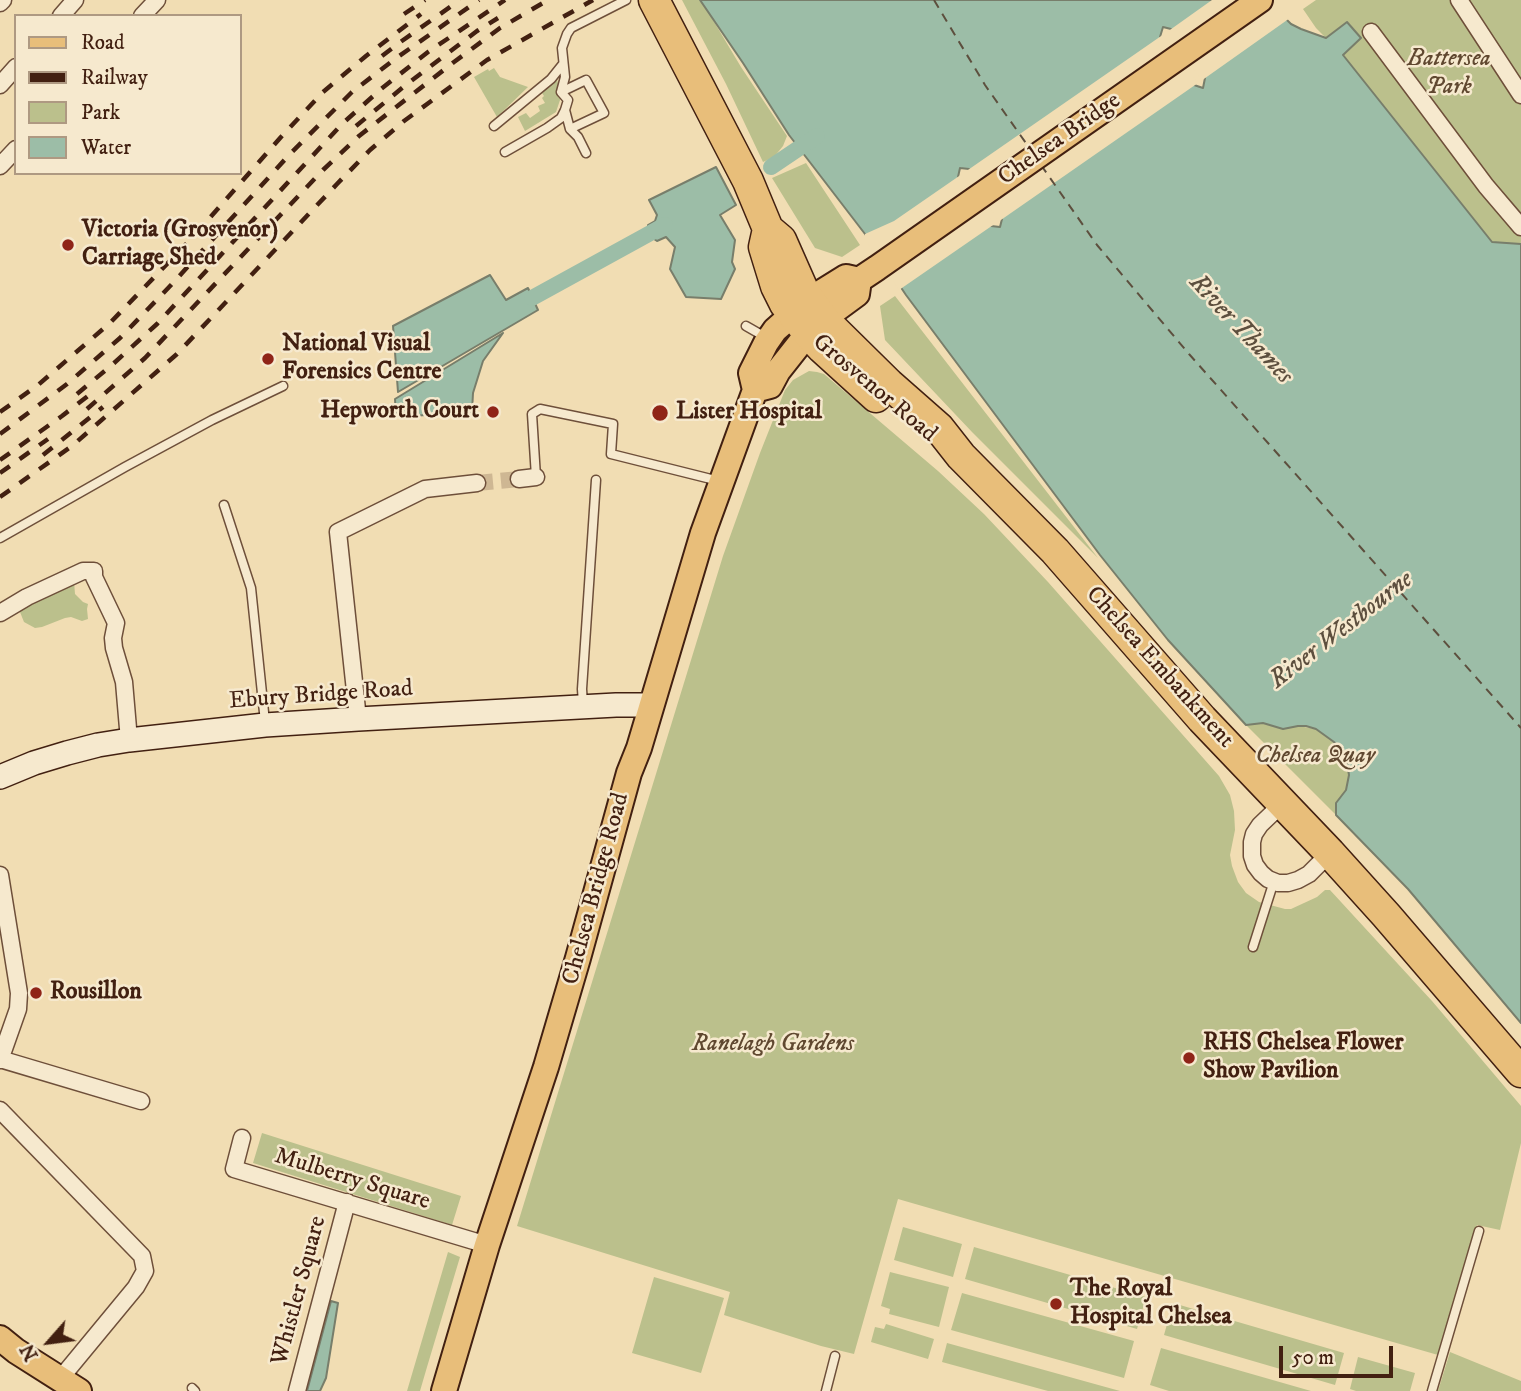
<!DOCTYPE html>
<html>
<head>
<meta charset="utf-8">
<style>
	body { margin:0 }
	#map { position:relative; width:1521px; height:1391px; overflow:hidden; background:#f1ddb3; font-family:"IM FELL DW Pica",serif }
	canvas { display:block }
	.legend { position:absolute; left:14px; top:14px; width:228px; height:161px; box-sizing:border-box; background:#f6e9ce; border:2px solid #ae9982; margin:0; padding:9px 12px; list-style:none; font-size:21px; color:#422011 }
	.legend li { display:flex; align-items:center; gap:14px; height:35px }
	.legend b { width:35px; border:2px solid #ae9982 }
	.north { position:absolute; left:14px; top:1307px; width:70px; height:70px; -webkit-text-stroke:5px #f6e9ce; paint-order:stroke; rotate:242deg; font-size:19px; font-weight:700; line-height:28px; text-align:center; color:#422011 }
	.north::after { content:''; display:block; margin:auto; width:24px; height:32px; background:#422011; clip-path:polygon(50% 0,100% 100%,50% 72%,0 100%) }
	.scale { position:absolute; left:1279px; top:1346px; width:114px; height:32px; box-sizing:border-box; border:4px solid #422011; border-top:0; padding-left:9px; font-size:21px; line-height:24px; white-space:nowrap; color:#422011; -webkit-text-stroke:5px #f6e9ce; paint-order:stroke }
</style>
</head>
<body>
<div id="map">
<canvas width="1521" height="1391"></canvas>
<ul class="legend">
<li><b style="height:9px;background:#e8be7a"></b>Road</li>
<li><b style="height:9px;background:#422011"></b>Railway</li>
<li><b style="height:19px;background:#bbc08c"></b>Park</li>
<li><b style="height:19px;background:#9cbda7"></b>Water</li>
</ul>
<div class="north">N</div>
<div class="scale">50 m</div>
</div>
<script>
const ctx = document.querySelector('canvas').getContext('2d');
ctx.lineJoin = 'round';
function fill(path, color) {
  ctx.fillStyle = color;
  ctx.fill(path, 'evenodd');
}
function poly(rows) {
  const path = new Path2D();
  for (const r of rows) {
    path.moveTo(r[0], r[1]);
    for (let i = 2; i < r.length; i += 2) path.lineTo(r[i], r[i + 1]);
  }
  return path;
}
function strokePath(path, color, width, dash) {
  ctx.strokeStyle = color;
  ctx.lineWidth = width;
  ctx.lineCap = dash ? 'butt' : 'round';
  ctx.setLineDash(dash || []);
  ctx.stroke(path);
}
function label(font, color, halo, rows, align = 'center') {
  ctx.font = font + ' "IM FELL DW Pica",serif';
  ctx.lineWidth = 5;
  ctx.setLineDash([]);
  ctx.textBaseline = 'middle';
  ctx.strokeStyle = halo;
  ctx.fillStyle = color;
  for (const [text, x, y, turn = 0] of rows) {
    ctx.save();
    ctx.translate(x, y);
    ctx.rotate((+turn || 0) * Math.PI / 180);
    ctx.textAlign = isNaN(turn) ? turn : align;
    if (halo) ctx.strokeText(text, 0, 0);
    ctx.fillText(text, 0, 0);
    ctx.restore();
  }
}
const green = poly([
	[682,0,701,0,741,67,787,136,783,146,774,157,763,162,726,84],
	[1316,0,1521,0,1521,244,1492,242,1342,55,1360,39,1357,33,1348,22,1326,38,1316,28,1303,9],
	[494,68,500,77,528,87,497,117,474,77,488,69,489,71],
	[557,79,561,97,556,112,525,131,518,117,526,113,530,118,540,111,538,106,545,103,542,98,544,96,542,93],
	[806,163,860,245,842,257,815,248,772,178],
	[895,296,1098,558,972,432,885,340,880,306],
	[809,371,817,372,824,374,938,471,984,514,1048,582,1219,776,1230,795,1234,811,1235,830,1230,855,1232,866,1238,882,1246,893,1259,902,1285,909,1291,909,1317,897,1325,890,1330,890,1432,1001,1521,1106,1521,1143,1500,1230,1477,1225,1438,1355,898,1199,854,1354,821,1346,724,1315,730,1292,517,1226,723,556,760,453,785,390,793,380],
	[74,581,75,594,83,602,88,604,87,609,88,619,82,621,71,617,65,618,42,627,35,628,24,622,18,607],
	[1263,723,1283,729,1298,726,1316,729,1330,738,1342,751,1347,763,1349,775,1346,790,1336,803,1336,815,1246,725],
	[262,1133,461,1196,452,1225,253,1163],
	[903,1227,962,1244,953,1277,894,1260],
	[974,1247,1146,1297,1137,1329,965,1279],
	[448,1252,460,1257,427,1367,420,1391,407,1391],
	[890,1272,949,1287,939,1327,889,1314,890,1309,881,1306],
	[654,1277,724,1298,701,1373,632,1353],
	[962,1293,1134,1341,1124,1378,951,1330],
	[1173,1303,1344,1353,1335,1385,1164,1335],
	[886,1324,934,1339,928,1359,871,1342,875,1327,884,1329],
	[947,1343,1120,1391,1048,1391,942,1362],
	[1161,1348,1311,1391,1169,1391,1150,1385],
	[1450,1352,1521,1381,1521,1391,1438,1391],
	[1358,1357,1415,1373,1410,1391,1356,1391,1350,1389]
]);
const water = poly([
	[700,0,1267,0,1291,24,1301,29,1326,38,1347,22,1361,38,1343,55,1492,242,1521,244,1521,1023,1408,889,1336,815,1336,803,1346,790,1349,775,1347,763,1342,751,1334,742,1316,729,1306,726,1298,726,1283,729,1263,723,1246,725,1168,640,1100,555,906,295,865,234,789,135,743,63,700,0],
	[1163,27,1171,29,1205,78,1203,88,1194,85,1160,37,1163,27],
	[960,168,969,169,1002,219,1000,227,991,226,958,177,960,168],
	[716,167,736,205,720,215,735,240,732,262,735,269,721,299,686,297,670,269,675,247,666,237,657,241,648,235,648,225,655,221,657,215,649,200,716,167],
	[490,275,506,300,528,288,538,310,398,392,393,326,490,275],
	[503,333,483,361,473,393,472,412,396,417,395,399,503,333],
	[331,1301,338,1303,326,1378,320,1391,307,1391,331,1301]
]);
const pier = poly([
	[1212,0,1271,0,1290,18,1201,81,1201,79,1167,32],
	[1164,34,1164,36,1198,83,998,222,998,220,967,172,965,172],
	[962,174,962,176,993,223,996,223,899,290,864,238,865,234,894,221]
]);
const canal = poly([
	[771,167,817,136],
	[532,298,665,225]
]);
const ferry = poly([
	[934,0,985,85,1028,146],
	[1041,165,1097,245,1189,354,1521,728]
]);
const streetTunnel = poly([
	[477,483,519,479]
]);
const lane = poly([
	[561,92,586,80,604,113,570,129],
	[565,110,570,129,578,137,586,153],
	[494,126,551,79,563,64],
	[505,152,547,128,561,118,565,110,568,100,561,92,565,77,562,48,567,34,571,28,626,0],
	[746,326,760,334,764,341],
	[536,477,532,414,540,409,613,424,611,454,719,481],
	[224,505,251,588,265,722],
	[0,538,125,467,212,420,283,386],
	[583,704,582,689,596,480],
	[1253,947,1274,881],
	[192,1388,195,1391],
	[826,1391,835,1356],
	[1432,1391,1479,1231]
]);
const street = poly([
	[1459,0,1521,95],
	[0,3,3,0],
	[61,16,75,0],
	[142,16,157,0],
	[1371,32,1486,186,1521,227],
	[0,85,16,67],
	[0,166,16,149],
	[519,479,536,477],
	[0,613,27,597,83,571,94,571,94,577,116,623,113,638,114,648,124,682,129,740],
	[358,719,338,532,425,489,477,483],
	[1283,803,1260,825,1254,834,1252,842,1252,856,1255,865,1261,873,1268,879,1278,883,1288,883,1298,880,1309,874,1330,853],
	[0,875,19,993,18,1009,0,1060],
	[0,1059,141,1101],
	[0,1110,142,1256,145,1271,136,1287,60,1379],
	[242,1138,234,1169,487,1245],
	[297,1391,347,1202]
]);
const secondary = poly([
	[0,777,34,763,67,753,98,745,129,740,265,725,358,719,616,705,651,705]
]);
const primary = poly([
	[755,390,770,386,778,371,808,333,823,319,857,294,859,280],
	[0,1338,16,1351,79,1391],
	[444,1391,487,1245,546,1067,578,958,629,773,639,748,703,533,755,390,751,373,766,343,775,330,809,300,846,277,859,280,877,268,1260,0]
]);
const highway = poly([
	[654,0,748,181,768,229,781,240,804,292,823,319,889,384,939,428,961,456,1055,551,1202,719,1330,853,1386,915,1521,1072],
	[768,229,764,247,776,286,785,304,808,333,822,348,876,397]
]);
const rail = poly([
	[404,14,425,0],
	[382,56,399,43,460,0],
	[356,126,407,84,477,31,498,18],
	[77,394,113,364,157,324,342,124,381,89,428,52,505,0],
	[87,409,145,358,323,170,359,136,454,62,500,28,548,0],
	[0,412,38,385,110,323,193,237,281,137,323,92,366,56,421,14],
	[0,434,67,384,120,338,173,283,289,155,352,92,395,59,479,0],
	[43,455,103,407],
	[0,460,62,416,93,392],
	[0,473,48,439],
	[0,497,72,446,177,354,337,184,370,150,404,121,487,60,593,0]
]);
const markers = [
	[68,245,7,"#8f2418"],
	[268,359,7,"#8f2418"],
	[493,412,7,"#8f2418"],
	[660,413,9,"#8f2418"],
	[36,993,7,"#8f2418"],
	[1189,1058,7,"#8f2418"],
	[1056,1304,7,"#8f2418"]
];
const parkNames = [
	["Battersea",1449,60],
	["Park",1449,88],
	["Chelsea Quay",1315,757],
	["Ranelagh Gardens",773,1045]
];
const streetNames = [
	["Chelsea Bridge",1060,140,-35],
	["Grosvenor Road",874,389,40],
	["Chelsea Embankment",1159,668,48],
	["Ebury Bridge Road",321,696,-4],
	["Chelsea Bridge Road",597,889,-75],
	["Mulberry Square",352,1180,17],
	["Whistler Square",300,1291,-75]
];
const poiNames = [
	["Victoria (Grosvenor)",82,231],
	["Carriage Shed",82,259],
	["National Visual",282,345],
	["Forensics Centre",282,373],
	["Hepworth Court",479,412,"right"],
	["Lister Hospital",676,413],
	["Rousillon",50,993],
	["RHS Chelsea Flower",1203,1044],
	["Show Pavilion",1203,1072],
	["The Royal",1070,1290],
	["Hospital Chelsea",1070,1318]
];
const waterNames = [
	["River Thames",1240,330,47],
	["River Westbourne",1342,631,-38]
];
fill(green, '#bbc08c');
fill(water, '#9cbda7');
strokePath(water, '#787e6b', 2);
fill(pier, '#f1ddb3');
strokePath(canal, '#9cbda7', 16);
strokePath(ferry, '#5d4f3e', 2, [9, 7]);
strokePath(streetTunnel, '#ceb793', 16, [16, 8]);
strokePath(lane, '#6e4f3a', 11);
strokePath(street, '#6e4f3a', 19);
strokePath(secondary, '#422011', 26);
strokePath(primary, '#422011', 28);
strokePath(highway, '#422011', 33);
strokePath(lane, '#f6e9ce', 8);
strokePath(street, '#f6e9ce', 16);
strokePath(secondary, '#f6e9ce', 23);
strokePath(primary, '#e8be7a', 24);
strokePath(highway, '#e8be7a', 30);
strokePath(rail, '#422011', 4.5, [12, 12]);
for (const [x, y, r, color] of markers) {
  const dot = new Path2D();
  dot.arc(x, y, r, 0, 2 * Math.PI);
  ctx.fillStyle = color;
  ctx.fill(dot);
  strokePath(dot, '#f6e9ce', 2.5);
}
label('italic 24px', '#604830', '#f6e9ce', parkNames);
label('24px', '#422011', '#f6e9ce', streetNames);
label('bold 24px', '#422011', '#f6e9ce', poiNames, 'left');
label('italic 26px', '#5d4f3e', '#f6e9ce', waterNames);
</script>
</body>
</html>
